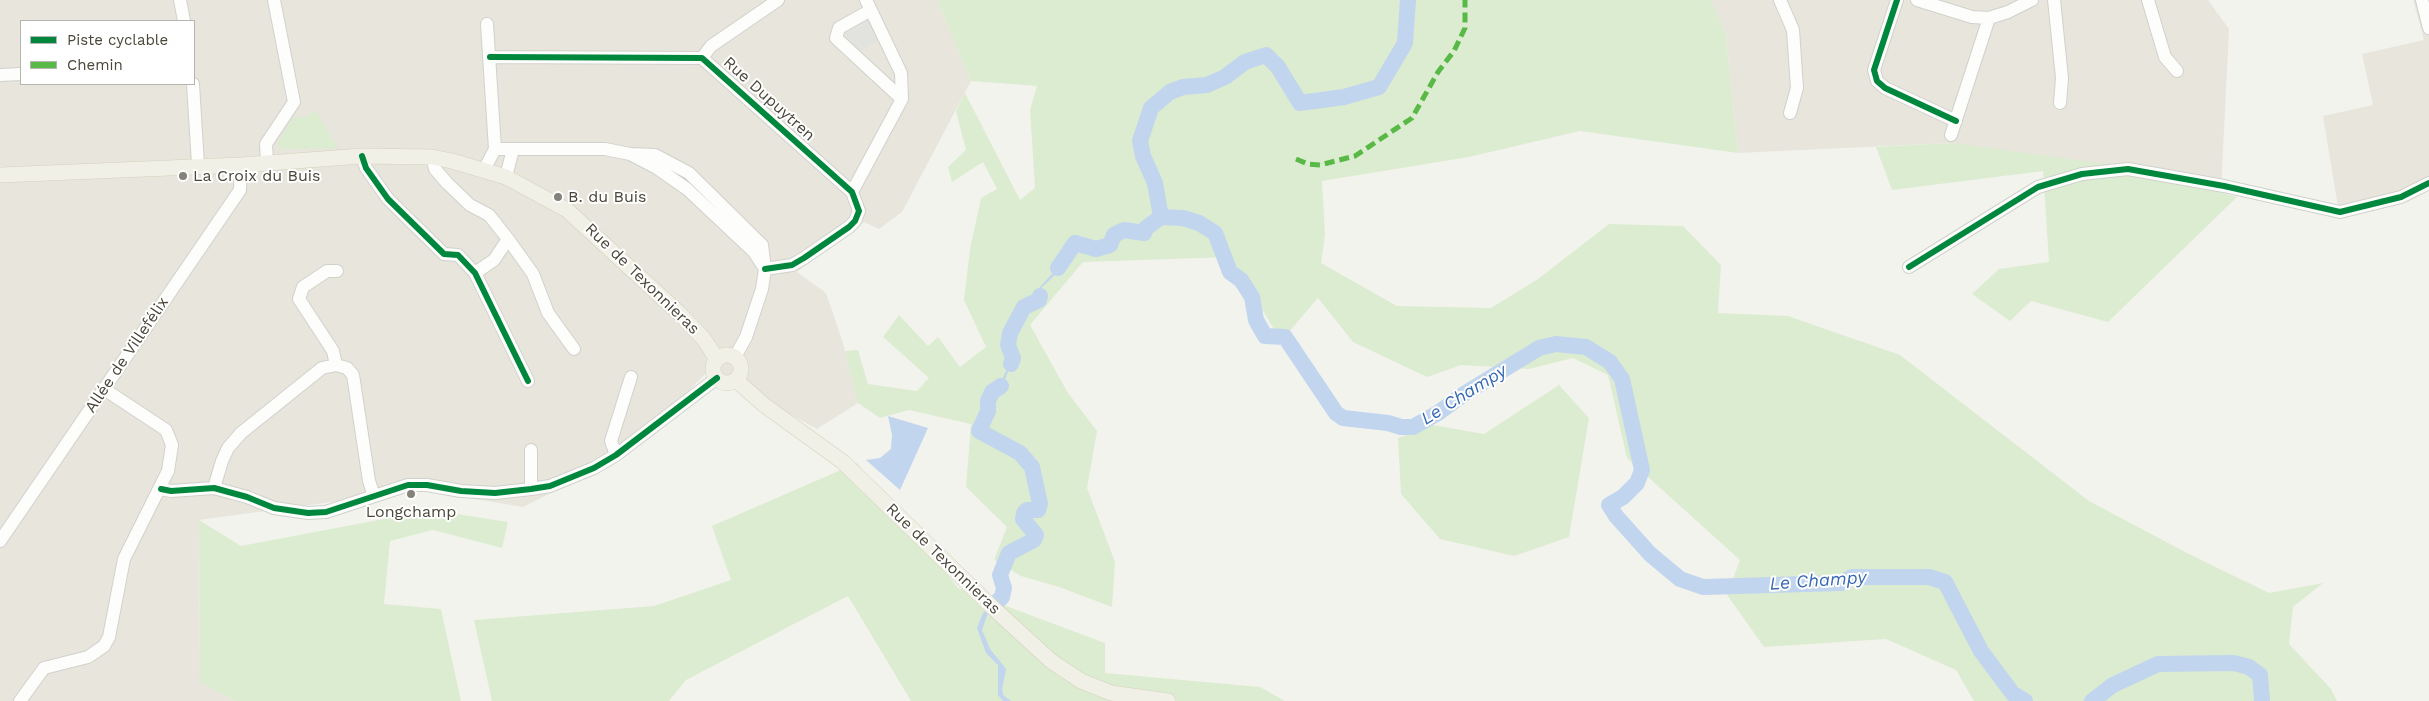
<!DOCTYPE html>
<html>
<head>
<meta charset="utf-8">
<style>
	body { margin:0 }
	#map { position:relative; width:2429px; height:701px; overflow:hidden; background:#f3f3ee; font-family:"Work Sans",sans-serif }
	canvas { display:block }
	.legend { position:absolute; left:20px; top:20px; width:175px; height:65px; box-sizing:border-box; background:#fff; border:1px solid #b7b5b0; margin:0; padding:6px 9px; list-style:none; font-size:15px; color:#4a463a }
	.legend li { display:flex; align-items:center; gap:10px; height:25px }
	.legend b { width:25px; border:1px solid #b7b5b0 }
</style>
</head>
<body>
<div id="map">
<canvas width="2429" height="701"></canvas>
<ul class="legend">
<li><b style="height:6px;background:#00873e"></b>Piste cyclable</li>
<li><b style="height:6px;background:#58b947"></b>Chemin</li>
</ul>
</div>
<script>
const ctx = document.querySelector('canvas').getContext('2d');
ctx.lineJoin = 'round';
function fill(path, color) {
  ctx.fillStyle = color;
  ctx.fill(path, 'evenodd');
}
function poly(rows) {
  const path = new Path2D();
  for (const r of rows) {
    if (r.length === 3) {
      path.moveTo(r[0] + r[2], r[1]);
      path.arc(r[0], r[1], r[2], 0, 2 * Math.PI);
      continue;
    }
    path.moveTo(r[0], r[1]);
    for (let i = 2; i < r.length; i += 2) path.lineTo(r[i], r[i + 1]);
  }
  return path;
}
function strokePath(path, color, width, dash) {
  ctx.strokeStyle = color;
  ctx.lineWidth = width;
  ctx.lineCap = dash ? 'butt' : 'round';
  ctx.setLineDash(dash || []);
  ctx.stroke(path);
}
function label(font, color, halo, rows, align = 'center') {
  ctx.font = font + ' "Work Sans",sans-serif';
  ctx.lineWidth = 4;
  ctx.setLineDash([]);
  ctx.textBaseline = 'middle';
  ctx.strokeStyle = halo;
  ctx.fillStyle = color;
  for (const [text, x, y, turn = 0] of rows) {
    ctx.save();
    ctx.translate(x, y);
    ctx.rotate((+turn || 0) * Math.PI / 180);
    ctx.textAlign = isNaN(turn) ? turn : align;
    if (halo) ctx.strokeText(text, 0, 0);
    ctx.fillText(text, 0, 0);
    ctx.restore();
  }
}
const residential = poly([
	[0,0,937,0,971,81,902,212,879,229,864,222,797,272,826,293,843,343,858,403,817,429,709,370,626,455,523,507,420,490,199,520,200,682,235,701,0,701],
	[21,21,194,21,194,84,21,84],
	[1711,0,2208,0,2229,29,2221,192,1952,143,1738,153,1726,35],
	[2413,0,2429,0,2429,190,2418,195,2340,219,2323,116,2373,105,2362,54,2424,40]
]);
const green = poly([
	[937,0,1711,0,1726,35,1738,153,1580,131,1469,157,1322,181,1325,235,1321,263,1397,306,1491,308,1538,279,1609,224,1683,226,1721,265,1718,313,1788,316,1900,355,2089,501,2187,553,2269,593,2323,583,2293,607,2289,644,2331,689,2337,701,1974,701,1956,670,1886,639,1764,647,1727,595,1740,560,1627,458,1608,375,1573,358,1529,369,1461,365,1427,377,1353,342,1318,298,1281,341,1231,257,1083,262,1030,325,1068,393,1097,431,1087,488,1115,562,1112,607,1059,587,1021,576,994,560,1007,527,966,487,971,424,909,410,880,418,858,403,845,351,858,350,868,384,917,391,929,378,883,337,899,315,928,346,938,337,960,367,986,347,964,300,970,249,981,198,997,189,983,162,952,182,948,167,966,150,956,111,965,93,1020,200,1035,188,1030,110,1037,86,971,81],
	[316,111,338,148,279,149,278,143,293,117,304,117],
	[1952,143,2120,166,2237,197,2108,322,2031,301,2010,321,1972,294,1999,269,2049,262,2043,171,1892,190,1876,147],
	[1559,385,1589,418,1569,537,1514,556,1440,539,1401,494,1398,438,1433,425,1484,434],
	[857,463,958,588,1105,643,1105,673,1260,687,1285,701,911,701,848,596,686,680,669,701,492,701,474,620,654,606,731,580,712,526],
	[431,510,508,522,502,548,433,530,390,541,384,604,441,609,461,701,235,701,200,682,199,520,241,546]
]);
const parking = poly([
	[870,18,879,40,859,51,845,34]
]);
const water = poly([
	[1264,51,1274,56,1279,65,1277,68,1266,55,1258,56,1214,82,1170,92,1151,108,1140,141,1143,156,1155,183,1161,217,1146,228,1144,233,1124,230,1114,235,1110,245,1104,247,1096,249,1074,243,1055,275,1042,287,1039,300,1024,307,1010,333,1008,345,1012,350,1013,358,1003,385,992,392,988,401,987,419,979,431,1020,453,1032,467,1040,504,1038,510,1027,510,1024,513,1024,519,1036,535,1034,540,1009,553,1000,575,1004,588,1002,597,998,601,1001,590,997,578,1003,567,1006,550,1027,542,1033,535,1022,523,1020,513,1024,507,1030,505,1036,507,1037,504,1031,470,1019,456,978,436,975,431,983,424,988,392,999,386,1009,365,1010,353,1005,346,1007,334,1022,307,1038,299,1040,287,1052,274,1068,245,1076,241,1101,246,1110,241,1109,235,1114,231,1127,226,1143,231,1147,223,1156,215,1155,198,1140,159,1137,137,1144,115,1151,103,1176,87,1207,82,1224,76,1241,62,1256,53],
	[888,416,928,428,900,490,866,460,880,458,891,449,892,435],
	[988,609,989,610,982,630,990,649,1006,669,1002,690,1004,696,1011,701,1003,701,998,695,998,665,986,653,977,628,983,613]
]);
const river = poly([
	[1408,0,1405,43,1379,87,1344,97,1300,103,1278,67,1266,55,1245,62,1225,77,1207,85,1183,87,1170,92,1151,108,1140,141,1143,156,1155,183,1161,217,1183,218,1199,223,1215,233,1230,272,1241,280,1252,297,1256,320,1265,336,1285,337,1336,413,1343,418,1388,423,1401,427,1413,427,1438,413,1464,394,1539,348,1556,344,1586,347,1610,362,1622,379,1642,470,1637,483,1623,497,1609,505,1616,516,1650,554,1680,579,1703,587,1841,583,1852,577,1929,577,1945,582,1981,651,2013,694,2025,701],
	[1058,268,1075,243,1096,249,1110,245,1114,235,1124,230,1144,233,1146,228,1161,217],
	[1011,364,1013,358,1008,345,1010,333,1024,307,1039,300,1040,296],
	[994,605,1002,597,1004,588,1000,575,1009,553,1034,540,1036,535,1023,519,1024,513,1027,510,1038,510,1040,504,1032,467,1020,453,979,431,988,411,988,401,992,392,1001,386],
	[2092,701,2113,685,2158,664,2234,663,2249,667,2260,675,2262,701]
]);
const minor = poly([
	[180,0,184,21],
	[1780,0,1793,30,1797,88,1790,113],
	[1897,0,1874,70,1877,81,1885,88,1956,121],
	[1917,0,1972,17,1989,18,2008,12,2032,0],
	[2054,0,2062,78,2060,103],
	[2148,0,2165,57,2177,71],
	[2422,0,2429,28],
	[871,10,839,28,836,38,902,99],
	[490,57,702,58,852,192,859,211,855,221,849,227,804,258,792,265,765,269],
	[702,58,711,46,778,0],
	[0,75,21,74],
	[193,84,198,165],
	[1951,135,1989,18],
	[495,149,605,149,630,154],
	[362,156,366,168,388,199,444,254,458,255,475,273,528,381],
	[432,157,435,169,447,183,470,205,489,215,508,239,533,274,548,313,574,349],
	[267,162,266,144,294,102,274,0],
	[484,170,495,149,487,24],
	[506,177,513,149],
	[852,192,902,99,901,73,866,0],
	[1909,267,2038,187,2082,174,2128,169,2224,186,2340,212,2401,197,2429,183],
	[475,273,494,260,508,239],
	[735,357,746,337,762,289,765,269,762,245,689,173,655,155,630,154,657,168,687,189,754,252,765,269],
	[336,365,333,351,299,299,303,287,327,271,337,271],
	[531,450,531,489],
	[616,455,611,441,631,377],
	[214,488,222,461,228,448,241,433,322,368,336,365,347,368,353,375,369,481,374,496],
	[161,489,171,491,214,488,247,497,274,508,308,513,326,512,408,485,427,485,461,491,495,493,531,489,550,486,594,468,616,455,717,378],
	[0,541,240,190,241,165],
	[20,701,44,668,88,657,104,646,109,637,124,559,168,471,172,445,166,430,104,389]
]);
const major = poly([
	[0,175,241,165,362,156,432,157,452,161,506,177,567,210,679,313,703,338,717,359],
	[727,369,14],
	[736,380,764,405,843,462,991,606,1051,661,1081,681,1111,693,1168,701]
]);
const quiet = poly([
	[1296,159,1308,164,1320,165,1355,156,1412,118,1438,72,1454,51,1465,28,1465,0]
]);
const cycleway = poly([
	[1897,0,1874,70,1877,81,1885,88,1956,121],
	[490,57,702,58,852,192,859,211,855,221,849,227,804,258,792,265,765,269],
	[362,156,366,168,388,199,444,254,458,255,475,273,528,381],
	[1909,267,2038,187,2082,174,2128,169,2224,186,2340,212,2401,197,2429,183],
	[161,489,171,491,214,488,247,497,274,508,308,513,326,512,408,485,427,485,461,491,495,493,531,489,550,486,594,468,616,455,717,378]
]);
const markers = [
	[183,176,5,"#858379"],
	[558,197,5,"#858379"],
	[411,494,5,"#858379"]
];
const streetNames = [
	["Rue Dupuytren",769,99,42],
	["Rue de Texonnieras",642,279,44],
	["Allée de Villefélix",127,355,-56],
	["Rue de Texonnieras",943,559,44]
];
const poiNames = [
	["La Croix du Buis",193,176],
	["B. du Buis",568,197],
	["Longchamp",411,512,"center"]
];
const waterNames = [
	["Le Champy",1464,395,-32],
	["Le Champy",1818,581,-4]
];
fill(residential, '#e7e5dc');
fill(green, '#dcecd0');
fill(parking, '#e2e2de');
fill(water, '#c1d5ee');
strokePath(river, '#c1d5ee', 16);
strokePath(minor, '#d1d1cc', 14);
strokePath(major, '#d5d1bc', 16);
strokePath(minor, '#fdfdfc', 12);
strokePath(major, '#f1f0e6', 15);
strokePath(quiet, '#58b947', 5, [10, 5]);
strokePath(cycleway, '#00873e', 6);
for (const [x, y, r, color] of markers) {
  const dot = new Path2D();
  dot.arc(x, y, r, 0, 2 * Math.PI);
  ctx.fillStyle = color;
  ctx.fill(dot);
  strokePath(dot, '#fff', 2);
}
label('16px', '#4a463a', '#fff', streetNames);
label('16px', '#4a463a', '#fff', poiNames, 'left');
label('italic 18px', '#3669b3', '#fff', waterNames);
</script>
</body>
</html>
